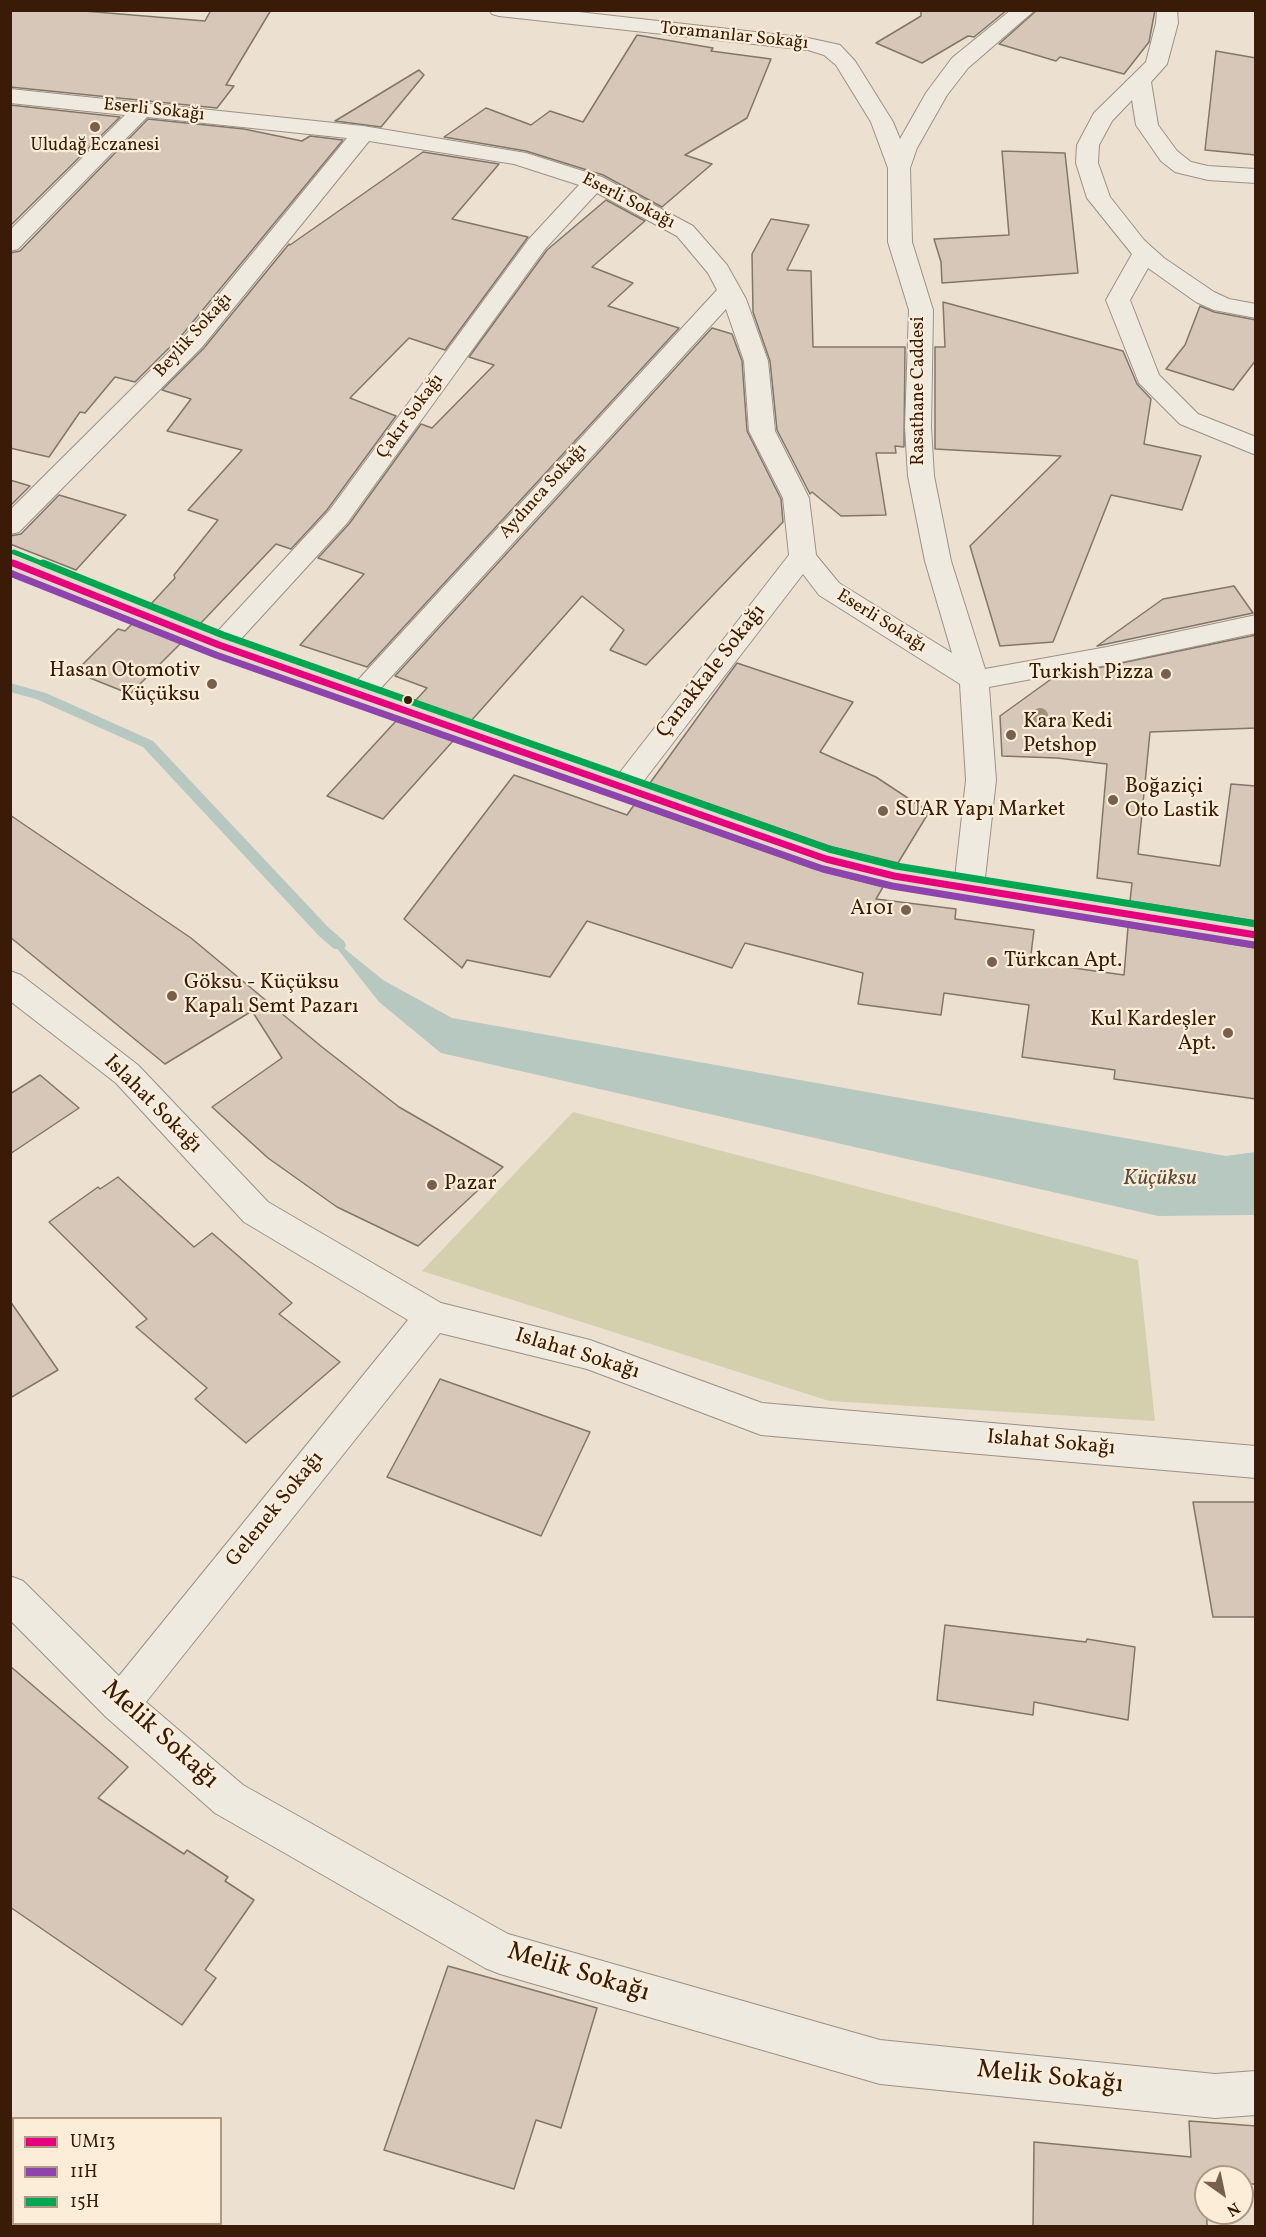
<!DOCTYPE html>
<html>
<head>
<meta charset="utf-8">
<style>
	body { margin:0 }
	#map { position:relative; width:1266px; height:2237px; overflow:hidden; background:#ece1d0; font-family:Vollkorn,serif }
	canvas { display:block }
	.frame { position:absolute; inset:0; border:12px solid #391b07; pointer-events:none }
	.legend { position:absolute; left:12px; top:2117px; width:210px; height:108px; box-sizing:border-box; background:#fbedd8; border:2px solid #ad9984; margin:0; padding:8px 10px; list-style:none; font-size:18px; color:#391b07 }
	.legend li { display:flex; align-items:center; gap:12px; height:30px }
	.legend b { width:30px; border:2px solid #ad9984 }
	.north { position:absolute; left:1194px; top:2165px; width:60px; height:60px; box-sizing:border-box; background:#fbedd8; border:2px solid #ad9984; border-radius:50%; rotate:147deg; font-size:16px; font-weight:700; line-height:24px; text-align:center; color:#391b07 }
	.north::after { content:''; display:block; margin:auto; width:21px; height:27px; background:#78604d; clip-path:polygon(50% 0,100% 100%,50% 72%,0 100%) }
</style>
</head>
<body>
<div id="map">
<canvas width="1266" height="2237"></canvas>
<div class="frame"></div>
<ul class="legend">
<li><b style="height:8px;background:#e5007d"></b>UM13</li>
<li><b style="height:8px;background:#8e44ad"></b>11H</li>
<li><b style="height:8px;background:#00a651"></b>15H</li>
</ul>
<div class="north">N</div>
</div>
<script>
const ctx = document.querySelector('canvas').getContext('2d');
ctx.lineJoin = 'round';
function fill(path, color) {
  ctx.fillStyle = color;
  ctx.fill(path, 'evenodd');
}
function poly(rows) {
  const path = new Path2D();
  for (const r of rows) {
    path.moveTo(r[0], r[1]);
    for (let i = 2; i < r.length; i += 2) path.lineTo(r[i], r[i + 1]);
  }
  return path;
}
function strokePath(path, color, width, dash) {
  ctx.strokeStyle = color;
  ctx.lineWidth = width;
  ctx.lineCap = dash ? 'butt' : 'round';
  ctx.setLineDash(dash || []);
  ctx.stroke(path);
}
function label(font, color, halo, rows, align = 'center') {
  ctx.font = font + ' Vollkorn,serif';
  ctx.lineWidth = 4.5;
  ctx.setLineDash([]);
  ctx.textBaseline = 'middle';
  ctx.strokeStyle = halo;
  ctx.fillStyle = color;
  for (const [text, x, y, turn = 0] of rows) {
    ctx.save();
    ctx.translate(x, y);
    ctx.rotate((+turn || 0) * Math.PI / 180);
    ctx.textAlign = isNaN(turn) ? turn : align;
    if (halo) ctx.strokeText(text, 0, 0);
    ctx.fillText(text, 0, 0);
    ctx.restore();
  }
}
const green = poly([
	[573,1112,1138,1260,1155,1421,829,1401,422,1271]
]);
const water = poly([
	[324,932,383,980,452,1018,1226,1156,1255,1152,1255,1215,1158,1216,441,1053,379,1002]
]);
const stream = poly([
	[10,683,46,693,153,741,329,928,344,941,346,945,344,949,334,949,319,936,143,747,36,699,10,692,10,683]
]);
const building = poly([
	[10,10,72,10,205,21,211,10,271,10,226,85,234,86,217,108,10,87,10,10],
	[921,10,1007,10,974,37,968,36,922,63,876,43,921,16,921,10],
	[1037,10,1155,10,1149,42,1124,74,1060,57,1056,61,999,44,1037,10],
	[637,35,713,48,711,51,771,59,747,118,685,155,712,164,662,207,603,175,526,151,444,137,486,108,531,125,550,111,583,122,637,35],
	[1216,51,1256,58,1256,155,1205,150,1216,51],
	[419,70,424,75,381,127,335,121,419,70],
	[10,105,120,117,10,226,10,105],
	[148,119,244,129,302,141,310,136,343,140,182,335,135,382,115,377,85,413,80,412,49,457,10,448,10,253,20,251,148,119],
	[1002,151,1065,153,1078,273,942,283,941,262,934,239,1009,235,1002,151],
	[423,152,499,164,452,219,528,237,445,350,409,338,350,398,396,416,327,510,291,549,276,544,200,624,150,605,175,578,174,575,218,520,188,510,242,450,167,431,191,399,162,390,204,348,289,244,290,245,423,152],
	[606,200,645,221,592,267,633,283,608,306,679,328,367,667,300,645,364,574,318,558,349,524,421,424,432,428,494,365,469,357,547,250,606,200],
	[771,219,809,225,787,270,811,271,813,347,905,347,904,447,895,446,896,453,876,453,886,515,841,516,812,492,810,494,777,430,770,361,753,312,752,254,771,219],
	[943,302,1123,351,1137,384,1151,399,1144,444,1201,456,1182,510,1111,495,1053,642,1000,646,970,546,1061,456,935,449,935,347,945,347,943,302],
	[1200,306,1214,312,1256,320,1256,360,1233,390,1166,369,1185,345,1200,306],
	[712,328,732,334,742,361,747,431,781,499,783,522,646,665,610,650,624,630,582,596,471,721,415,701,427,688,395,676,712,328],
	[10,480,30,486,10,506,10,480],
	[59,495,126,515,76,570,10,544,10,536,21,534,59,495],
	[1234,586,1253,613,1097,646,1163,599,1234,586],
	[132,624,181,643,130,694,75,672,118,629,125,631,132,624],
	[1256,635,1256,728,1150,732,1138,854,1220,866,1231,784,1256,786,1256,921,1130,901,1132,883,1097,878,1107,764,1057,758,1002,756,1000,716,1054,677,1256,635],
	[737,663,853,702,820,752,876,777,929,812,898,863,832,847,650,783,737,663],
	[396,721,453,741,383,819,327,796,396,721],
	[514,775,627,815,634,805,814,869,883,887,876,899,956,909,955,919,1034,930,1030,962,1124,975,1128,927,1256,948,1256,1099,1114,1079,1115,1070,1022,1057,1029,1005,944,993,941,1015,858,1004,863,973,745,943,732,968,587,921,550,977,467,960,462,968,404,919,514,775],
	[10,815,191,938,322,1047,399,1107,503,1167,418,1246,337,1207,268,1158,212,1107,282,1058,252,1011,165,1064,10,937,10,815],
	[40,1075,79,1108,10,1154,10,1094,40,1075],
	[118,1177,194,1247,212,1233,292,1303,279,1314,340,1362,246,1443,195,1399,207,1388,136,1327,147,1319,49,1222,98,1187,100,1189,118,1177],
	[10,1301,58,1370,10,1398,10,1301],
	[440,1379,590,1432,541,1536,387,1477,440,1379],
	[1193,1502,1256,1502,1256,1617,1213,1617,1193,1502],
	[945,1625,1086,1642,1087,1639,1135,1647,1128,1720,1034,1702,1033,1715,937,1700,945,1625],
	[10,1666,128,1767,98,1798,184,1854,187,1850,228,1877,225,1881,254,1900,205,1970,216,1978,182,2025,10,1907,10,1666],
	[448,1966,597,2008,561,2128,536,2120,514,2189,384,2150,448,1966],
	[1189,2121,1256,2126,1256,2184,1242,2184,1242,2177,1206,2177,1207,2226,1033,2226,1034,2142,1191,2157,1189,2121]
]);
const minor = poly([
	[489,10,561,10,808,38,840,45,855,61,893,122,900,139,926,93,952,58,1011,10,1035,10,968,68,947,95,917,148,910,168,912,242,933,310,931,427,934,476,951,561,985,669,1107,647,1256,615,1256,633,1107,665,989,687,996,780,984,887,980,895,969,898,958,895,954,887,966,780,960,684,819,595,803,574,632,796,622,799,612,796,607,789,789,555,783,498,749,431,744,361,726,309,370,700,360,703,350,700,346,693,717,290,708,273,677,236,597,193,545,249,347,523,229,652,219,654,209,652,205,645,329,511,529,239,579,185,514,164,369,141,202,347,19,532,10,534,10,510,184,337,347,138,147,117,18,249,10,251,10,230,125,115,10,103,10,89,363,126,526,153,602,177,693,226,727,265,746,299,768,361,775,431,809,498,816,555,839,583,952,653,925,561,908,476,905,427,909,310,888,242,888,168,871,122,836,65,824,55,808,50,499,16,492,14,489,10],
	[1157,10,1177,10,1178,23,1167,64,1151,82,1158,125,1177,151,1191,162,1208,166,1256,169,1256,183,1208,180,1175,172,1161,161,1136,125,1132,100,1112,121,1099,145,1098,163,1110,197,1144,240,1164,258,1214,292,1229,299,1256,304,1256,318,1214,310,1196,302,1148,268,1130,300,1159,375,1198,414,1256,437,1256,455,1180,424,1139,383,1106,300,1132,254,1087,198,1076,163,1077,145,1094,113,1146,62,1156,23,1157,10],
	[10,971,21,975,138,1065,268,1202,441,1303,590,1340,762,1403,1256,1446,1256,1478,761,1435,587,1369,440,1333,146,1702,243,1785,508,1934,880,2040,1215,2074,1256,2071,1256,2115,1215,2118,880,2084,500,1974,485,1968,215,1813,106,1717,10,1620,10,1576,23,1581,119,1676,408,1320,244,1222,116,1083,10,1001,10,971]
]);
const major = poly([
	[10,553,229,638,831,849,894,865,1256,923,1256,946,894,887,815,867,209,652,10,572,10,553]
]);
const bus1Far1 = poly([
	[10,562,17,565]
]);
const bus1 = poly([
	[13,563,219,645,826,859,894,876,1256,935]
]);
const bus2 = poly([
	[10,573,216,655,823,869,892,886,1254,945]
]);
const bus3Far1 = poly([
	[14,552,46,565]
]);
const bus3 = poly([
	[43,563,223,635,829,849,896,866,1256,924]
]);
const trees = [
	[1040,716]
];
const markers = [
	[95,127,6,"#78604d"],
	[1166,674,6,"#78604d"],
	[212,684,6,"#78604d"],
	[408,700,5,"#391b07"],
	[1011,735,6,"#78604d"],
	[1113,800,6,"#78604d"],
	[883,811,6,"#78604d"],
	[906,910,6,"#78604d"],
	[992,962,6,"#78604d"],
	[172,996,6,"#78604d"],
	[1228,1033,6,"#78604d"],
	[432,1185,6,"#78604d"]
];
const farStreetnames = [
	["Toramanlar Sokağı",734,37,6],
	["Eserli Sokağı",154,111,6],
	["Eserli Sokağı",628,202,27],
	["Beylik Sokağı",194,336,-48],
	["Rasathane Caddesi",920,391,-90],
	["Çakır Sokağı",411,417,-54],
	["Aydınca Sokağı",544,492,-48],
	["Eserli Sokağı",881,622,32]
];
const farPoinames = [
	["Uludağ Eczanesi",95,147]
];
const poiNames = [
	["Hasan Otomotiv",200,672,"right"],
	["Küçüksu",200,696,"right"],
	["Turkish Pizza",1154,674,"right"],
	["Kara Kedi",1023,723],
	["Petshop",1023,747],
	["Boğaziçi",1125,788],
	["Oto Lastik",1125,812],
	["SUAR Yapı Market",895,811],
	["A101",894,910,"right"],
	["Türkcan Apt.",1004,962],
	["Göksu - Küçüksu",184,984],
	["Kapalı Semt Pazarı",184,1008],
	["Kul Kardeşler",1216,1021,"right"],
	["Apt.",1216,1045,"right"],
	["Pazar",444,1185]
];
const streetNames = [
	["Çanakkale Sokağı",712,672,-52],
	["Islahat Sokağı",152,1105,45],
	["Islahat Sokağı",577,1355,17],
	["Islahat Sokağı",1051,1444,5],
	["Gelenek Sokağı",276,1510,-51]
];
const waterNames = [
	["Küçüksu",1160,1180]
];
const nearStreetnames = [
	["Melik Sokağı",159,1736,42],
	["Melik Sokağı",578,1974,17],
	["Melik Sokağı",1050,2079,6]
];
fill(green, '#d4d0ae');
fill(water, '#b7c8c1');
fill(stream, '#b7c8c1');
fill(building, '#d7c7b8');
strokePath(building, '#81766a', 1.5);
strokePath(minor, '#9b9185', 2);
strokePath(major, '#81766a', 2);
fill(minor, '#efeae0');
fill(major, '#e3d9cb');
strokePath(bus1Far1, '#e5007d', 5);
strokePath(bus1, '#e5007d', 7);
strokePath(bus2, '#8e44ad', 7);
strokePath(bus3Far1, '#00a651', 5);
strokePath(bus3, '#00a651', 7);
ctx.fillStyle = '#a09079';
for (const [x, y] of trees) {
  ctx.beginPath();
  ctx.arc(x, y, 8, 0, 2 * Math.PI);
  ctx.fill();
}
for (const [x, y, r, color] of markers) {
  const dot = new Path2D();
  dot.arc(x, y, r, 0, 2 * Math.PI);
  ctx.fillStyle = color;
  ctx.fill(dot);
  strokePath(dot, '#fbedd8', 2);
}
label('18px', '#391b07', '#fbedd8', farStreetnames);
label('18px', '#391b07', '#fbedd8', farPoinames);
label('21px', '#391b07', '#fbedd8', poiNames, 'left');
label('21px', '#391b07', '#fbedd8', streetNames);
label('italic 22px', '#584c3d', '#fbedd8', waterNames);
label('26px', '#391b07', '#fbedd8', nearStreetnames);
</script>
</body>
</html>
